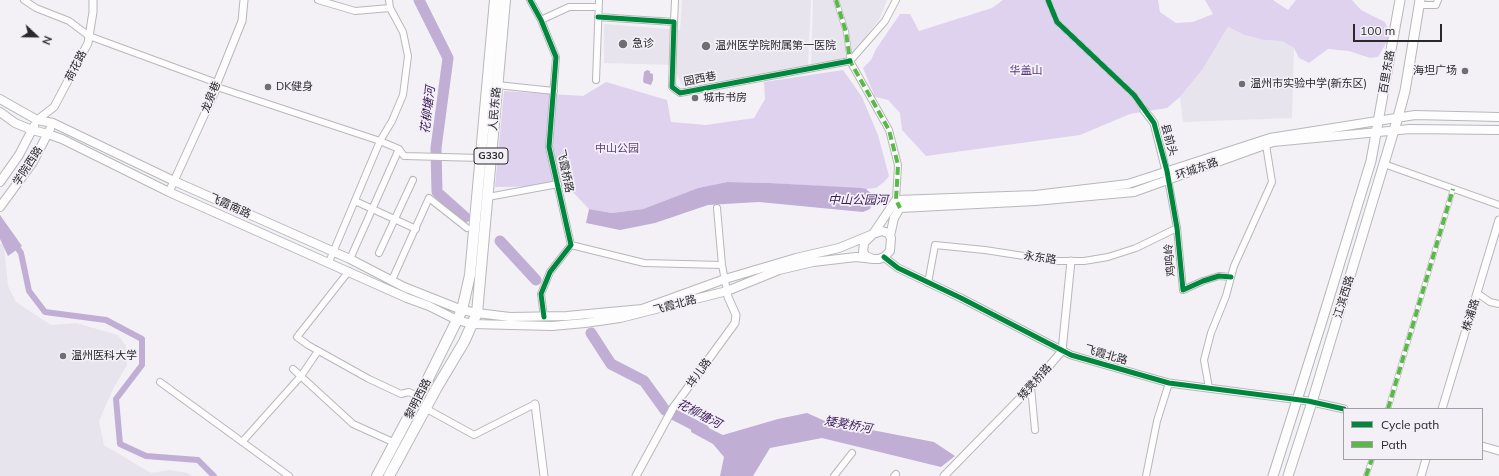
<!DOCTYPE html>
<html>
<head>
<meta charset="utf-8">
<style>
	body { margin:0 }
	#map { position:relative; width:1499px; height:476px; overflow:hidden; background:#f3f1f6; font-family:Mulish,sans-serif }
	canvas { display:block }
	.legend { position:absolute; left:1343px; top:408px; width:140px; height:52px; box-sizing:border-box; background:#f3f0f7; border:1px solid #a2a0a5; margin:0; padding:5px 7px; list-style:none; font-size:12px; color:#29282b }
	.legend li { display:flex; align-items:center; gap:8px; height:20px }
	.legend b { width:20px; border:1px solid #a2a0a5 }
	.north { position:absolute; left:16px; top:16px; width:40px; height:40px; -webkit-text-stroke:3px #f3f0f7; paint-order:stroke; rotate:112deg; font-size:11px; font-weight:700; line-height:16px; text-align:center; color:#29282b }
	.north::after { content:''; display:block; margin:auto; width:14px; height:18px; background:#29282b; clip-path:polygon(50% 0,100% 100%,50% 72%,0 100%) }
	.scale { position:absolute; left:1353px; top:24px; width:89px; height:18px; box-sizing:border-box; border:2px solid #29282b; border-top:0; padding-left:5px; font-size:12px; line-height:14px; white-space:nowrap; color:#29282b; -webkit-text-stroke:3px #f3f0f7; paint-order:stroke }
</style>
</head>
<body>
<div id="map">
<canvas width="1499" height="476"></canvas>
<ul class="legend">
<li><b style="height:5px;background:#00873e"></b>Cycle path</li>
<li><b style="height:5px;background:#58b947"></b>Path</li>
</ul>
<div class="north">N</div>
<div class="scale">100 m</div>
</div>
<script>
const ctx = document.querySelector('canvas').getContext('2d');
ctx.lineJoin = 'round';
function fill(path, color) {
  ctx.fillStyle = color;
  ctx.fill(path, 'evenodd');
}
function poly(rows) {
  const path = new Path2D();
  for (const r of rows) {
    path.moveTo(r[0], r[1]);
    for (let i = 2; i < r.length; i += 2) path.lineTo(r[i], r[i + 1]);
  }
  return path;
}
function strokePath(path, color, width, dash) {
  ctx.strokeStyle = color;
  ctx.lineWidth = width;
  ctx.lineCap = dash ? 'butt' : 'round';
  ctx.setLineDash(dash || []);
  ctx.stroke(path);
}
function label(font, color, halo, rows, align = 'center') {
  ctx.font = font + ' Mulish,"Noto Sans SC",sans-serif';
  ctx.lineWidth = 3.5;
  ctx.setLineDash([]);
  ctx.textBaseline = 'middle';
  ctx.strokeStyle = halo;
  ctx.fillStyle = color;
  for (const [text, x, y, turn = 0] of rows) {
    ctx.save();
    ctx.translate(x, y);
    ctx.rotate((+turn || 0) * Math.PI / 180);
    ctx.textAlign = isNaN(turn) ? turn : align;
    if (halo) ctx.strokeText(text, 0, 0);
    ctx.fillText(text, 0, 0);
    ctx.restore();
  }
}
const built = poly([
	[682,0,811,0,808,66,685,87,682,85,672,65,604,63,604,24,680,30],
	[813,0,887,0,880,18,851,57,811,66],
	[1228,27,1244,35,1264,40,1282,41,1294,48,1292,118,1183,122,1180,97,1202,70],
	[0,243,4,246,8,286,16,302,51,325,76,323,118,335,126,346,127,365,113,389,99,421,104,445,151,473,169,470,188,473,192,476,0,476]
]);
const green = poly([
	[1003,0,1158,0,1160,12,1176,23,1193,22,1213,14,1205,0,1273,0,1288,10,1296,0,1352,0,1361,10,1385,22,1387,27,1388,40,1378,57,1370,58,1349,51,1328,49,1309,63,1299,58,1294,48,1282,41,1264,40,1244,35,1228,27,1202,70,1180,97,1167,108,1130,114,1080,135,926,156,902,130,900,113,888,100,875,97,863,68,871,60,876,49,900,14,910,14,919,31,992,8],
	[843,70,862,97,878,135,889,176,884,182,876,188,866,189,770,183,727,182,698,188,643,209,612,213,589,209,567,186,495,187,504,91,583,96,606,82,667,100,671,122,706,125,754,118,765,99,764,82]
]);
const water = poly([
	[647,70,650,71,650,73,653,74,653,80,651,85,644,83,643,81,644,72],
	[727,182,770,183,862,188,866,189,872,194,873,202,870,209,863,212,759,202,708,205,655,223,620,230,586,223,589,209,612,213,643,209,698,188],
	[0,215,22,246,8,256,0,239],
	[807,413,825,421,934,442,955,456,941,467,822,438,770,448,753,476,720,476,724,457,713,444,691,432,692,420,723,435,778,419]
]);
const canal = poly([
	[14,243,21,253,29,291,45,312,106,320,142,339,142,365,116,399,120,444,146,456,198,460,214,476]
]);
const river = poly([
	[419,0,448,58,436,148,437,192,465,217],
	[500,241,536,280],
	[591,333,611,364,644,381,665,410,704,430]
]);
const tertiaryTunnel = poly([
	[1048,0,1057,22,1134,95,1144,110]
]);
const pedestrian = poly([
	[836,0,846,32,850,61],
	[1388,409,1453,189],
	[1366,476,1372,459]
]);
const minor = poly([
	[24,0,36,8,69,21,89,36,217,83],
	[318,0,355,11,390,8],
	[530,0,541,20,556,57,549,147,571,245,550,272,541,294,544,317],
	[1419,5,1436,5,1438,0],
	[598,17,674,22,672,87,680,93,850,61],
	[541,20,569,7,598,7],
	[674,22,675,0],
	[850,61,889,130,898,165,896,200,898,204],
	[850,61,885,21,896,0],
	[596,80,599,0],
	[497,85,554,91],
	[217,87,380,141,399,149,404,156,481,158],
	[1384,164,1499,205],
	[1168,179,1177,228,1183,290,1203,281,1219,276,1231,277],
	[488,197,558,184],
	[355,201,416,229],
	[717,208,722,265,727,291],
	[571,245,644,263,722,265],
	[379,253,413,180],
	[350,259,399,149],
	[329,262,380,141,392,121,403,95,408,56,403,32,390,8,389,0],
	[349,271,297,337,308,345,369,379,401,394,409,392,419,397],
	[392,280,429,198,467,228],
	[928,283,935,245,985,250,1056,261,1084,261,1108,257,1136,248,1177,228],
	[1477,293,1490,302,1499,304],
	[293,369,353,424,395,443],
	[160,382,289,476],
	[1031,387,1035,430],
	[1209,388,1204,360,1211,333,1226,296,1234,266,1272,182,1266,145],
	[425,408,474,435,535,404],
	[242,442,301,376,318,351],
	[834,476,852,453],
	[894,476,896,474],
	[1146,476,1157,421,1169,383]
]);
const tertiary = poly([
	[1144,110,1154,123,1168,179],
	[37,120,54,107,88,43,93,12,93,0],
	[169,192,217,87,217,83,242,21,244,0],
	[884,257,898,268,961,298,1071,355,1169,383,1308,401,1344,409],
	[535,404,544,476],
	[1442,409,1499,220],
	[1482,446,1499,451],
	[636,476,673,408,735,323,736,315,728,297,727,291],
	[944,476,1031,387,1062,351,1071,261],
	[1421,476,1426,459]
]);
const secondary = poly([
	[0,99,37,120,53,123,174,181,350,259,404,287,462,310,477,313,510,317,567,316,642,309,725,279,796,258,839,248,873,234,896,200,1035,195,1128,184,1270,138,1415,115,1499,117],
	[0,112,15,123,32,130,48,134,62,139,169,192,407,298,429,306,457,320,472,324,552,326,585,323,620,318,727,291,779,270,813,262,856,257,873,259],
	[0,182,19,155,34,126],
	[0,207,33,162,50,129],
	[882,231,888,233,891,238,890,251,884,257,879,259,873,259,866,256,863,252,864,243,873,234,882,231],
	[890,236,894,218,900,208,1035,201,1134,192,1273,142,1410,129,1499,130]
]);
const primary = poly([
	[1273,476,1322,321,1371,161,1400,0],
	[1288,476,1312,402,1398,117,1405,91,1420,0]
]);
const trunk = poly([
	[377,476,419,397,462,310,470,275,495,0],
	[389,476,436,389,464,342,477,313,505,0]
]);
const quiet = poly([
	[836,0,846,32,850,61,889,130,898,165,896,200,900,208],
	[1388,409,1453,189],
	[1366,476,1372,459]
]);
const cycleway = poly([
	[530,0,541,20,556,57,549,147,571,245,550,272,541,294,544,317],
	[1048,0,1057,22,1134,95,1154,123,1167,171,1177,228,1183,290,1203,281,1219,276,1231,277],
	[598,17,674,22,672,87,680,93,850,61],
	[884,257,898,268,961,298,1071,355,1169,383,1308,401,1344,409]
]);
const markers = [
	[623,44,5,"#706e72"],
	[706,46,5,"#706e72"],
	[1465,71,4,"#706e72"],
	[1242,84,4,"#706e72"],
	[268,87,4,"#706e72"],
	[695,98,4,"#706e72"],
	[63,356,4,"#706e72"]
];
const shields = [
	[491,156,34]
];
const shieldNames = [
	["G330",491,156]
];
const poiNames = [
	["急诊",632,44],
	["温州医学院附属第一医院",715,46],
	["海坦广场",1457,71,"right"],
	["温州市实验中学(新东区)",1250,84],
	["DK健身",276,87],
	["城市书房",703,98],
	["温州医科大学",71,356]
];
const streetNames = [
	["荷花路",76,66,-63],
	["百里东路",1387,72,-80],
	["园西巷",700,79,-11],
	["龙泉巷",211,97,-68],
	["人民东路",495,109,-85],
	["县前头",1169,140,74],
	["学院西路",28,166,-57],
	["环城东路",1197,169,-19],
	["飞霞桥路",565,171,78],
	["飞霞南路",230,206,24],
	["永东路",1040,258,8],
	["鸡鸣岭",1170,260,-95],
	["江滨西路",1344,297,-73],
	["飞霞北路",675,305,-15],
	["株浦路",1471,315,-73],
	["飞霞北路",1106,355,16],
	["垟儿路",699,373,-54],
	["矮凳桥路",1035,382,-48],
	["黎明西路",418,399,-63]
];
const parkNames = [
	["华盖山",1026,71],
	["中山公园",617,149]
];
const waterNames = [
	["花柳塘河",428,110,-83],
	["中山公园河",858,200],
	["花柳塘河",699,414,28],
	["矮凳桥河",848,425,10]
];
fill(built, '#e8e4ee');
fill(green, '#dfd2ef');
fill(water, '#c0aed4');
strokePath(canal, '#c0aed4', 6);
strokePath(river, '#c0aed4', 11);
strokePath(tertiaryTunnel, '#cbc9cd', 7, [7, 3.5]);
strokePath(pedestrian, '#b8b7ba', 6);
strokePath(minor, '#b8b7ba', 8);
strokePath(tertiary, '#b8b7ba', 9);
strokePath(secondary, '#b8b7ba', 10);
strokePath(primary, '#b8b7ba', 11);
strokePath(trunk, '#b8b7ba', 12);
strokePath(pedestrian, '#fdfdfe', 4.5);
strokePath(minor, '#fdfdfe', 6);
strokePath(tertiary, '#fdfdfe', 7);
strokePath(secondary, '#fdfdfe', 8);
strokePath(primary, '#fdfdfe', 9);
strokePath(trunk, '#fdfdfe', 10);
strokePath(quiet, '#58b947', 4, [8, 4]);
strokePath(cycleway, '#00873e', 5);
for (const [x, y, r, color] of markers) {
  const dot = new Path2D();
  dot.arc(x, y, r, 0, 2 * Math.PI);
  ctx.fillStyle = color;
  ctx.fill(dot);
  strokePath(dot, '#f3f0f7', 1.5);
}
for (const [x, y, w] of shields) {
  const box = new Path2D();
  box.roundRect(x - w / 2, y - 8, w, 16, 3);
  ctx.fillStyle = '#f3f0f7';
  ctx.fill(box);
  strokePath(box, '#29282b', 1);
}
label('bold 10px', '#29282b', null, shieldNames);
label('11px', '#29282b', '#f3f0f7', poiNames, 'left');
label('11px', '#29282b', '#f3f0f7', streetNames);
label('11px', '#5c3b7c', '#f3f0f7', parkNames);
label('italic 12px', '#3b1958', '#f3f0f7', waterNames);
</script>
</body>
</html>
